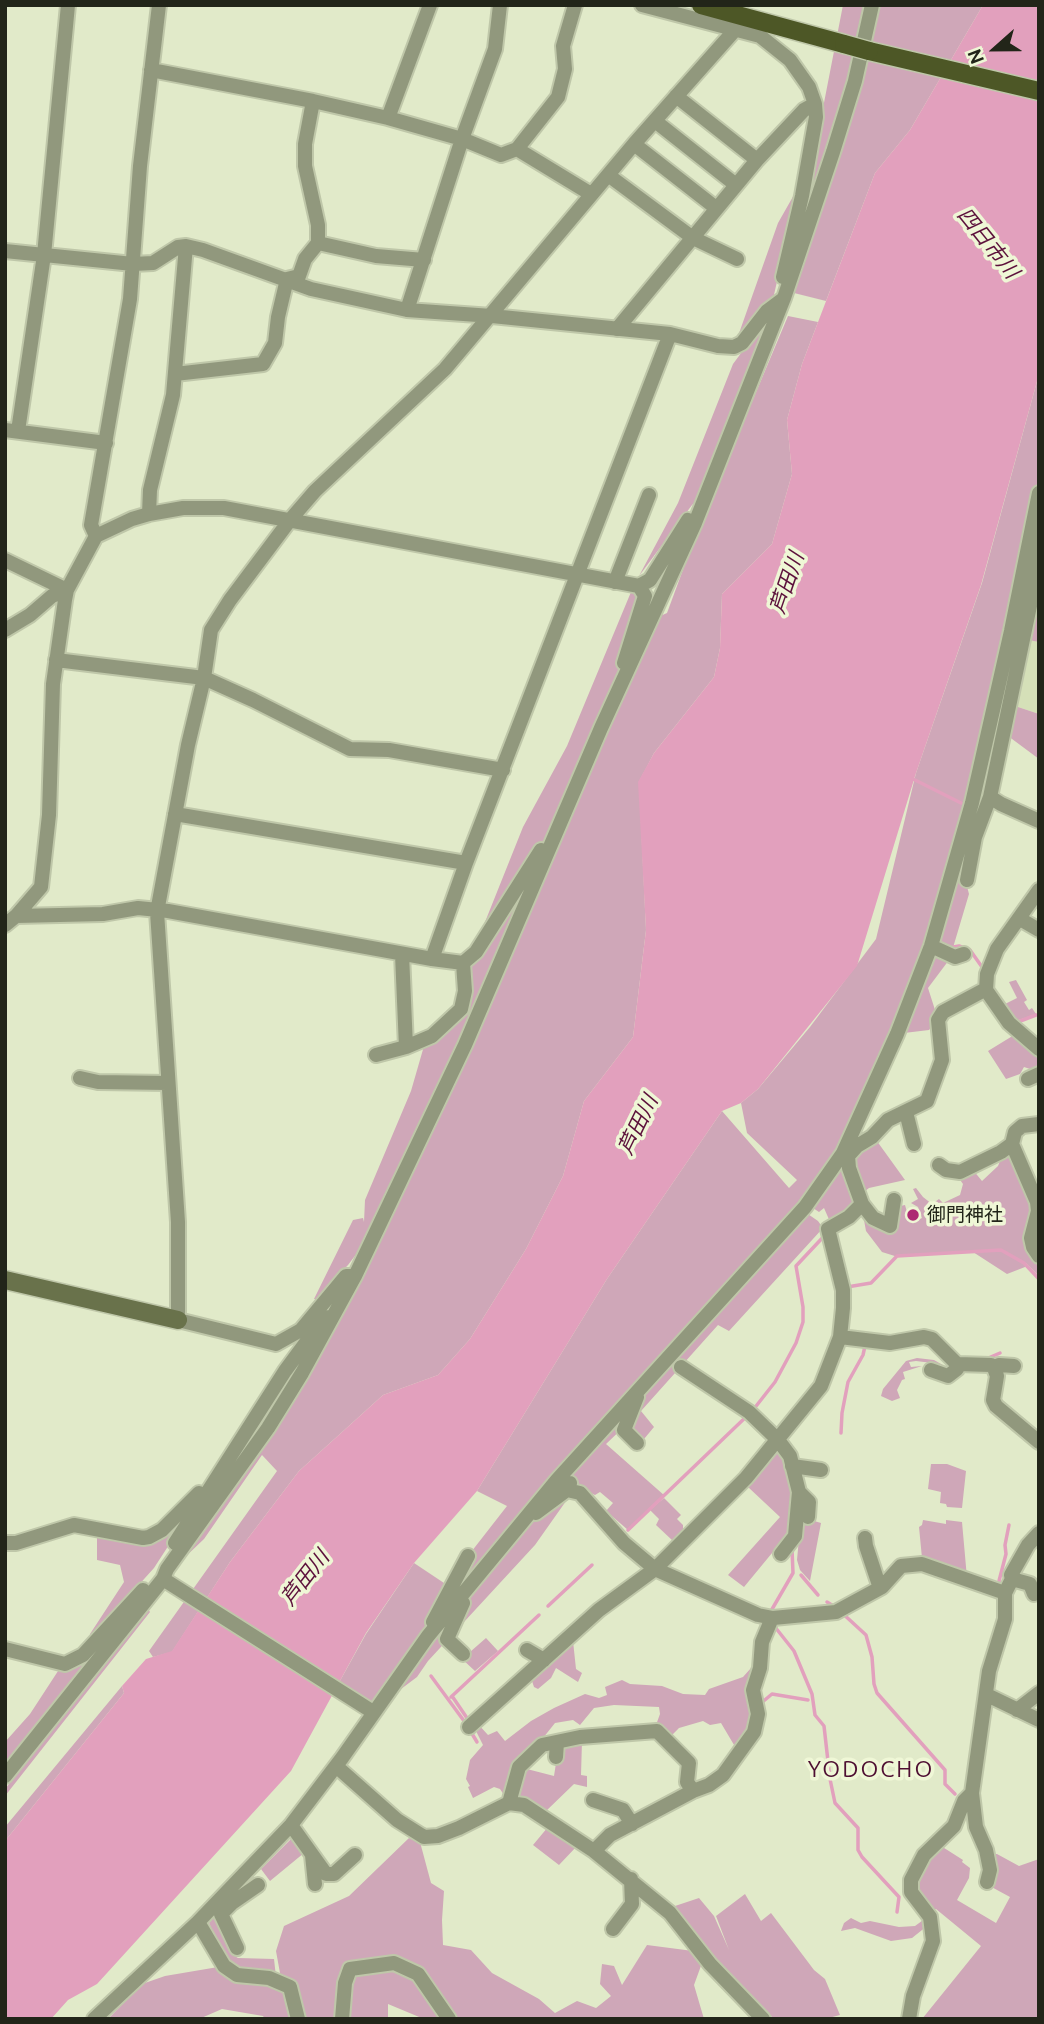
<!DOCTYPE html>
<html>
<head>
<meta charset="utf-8">
<style>
	body { margin:0 }
	#map { position:relative; width:1044px; height:2024px; overflow:hidden; background:#e1eac9; font-family:Ubuntu,sans-serif }
	canvas { display:block }
	.frame { position:absolute; inset:0; border:7px solid #222519; pointer-events:none }
	.north { position:absolute; left:960px; top:14px; width:70px; height:70px; -webkit-text-stroke:5px #eff7d6; paint-order:stroke; rotate:249deg; font-size:19px; font-weight:700; line-height:28px; text-align:center; color:#222519 }
	.north::after { content:''; display:block; margin:auto; width:24px; height:32px; background:#222519; clip-path:polygon(50% 0,100% 100%,50% 72%,0 100%) }
</style>
</head>
<body>
<div id="map">
<canvas width="1044" height="2024"></canvas>
<div class="frame"></div>
<div class="north">N</div>
</div>
<script>
const ctx = document.querySelector('canvas').getContext('2d');
ctx.lineJoin = 'round';
function fill(path, color) {
  ctx.fillStyle = color;
  ctx.fill(path, 'evenodd');
}
function poly(rows) {
  const path = new Path2D();
  for (const r of rows) {
    path.moveTo(r[0], r[1]);
    for (let i = 2; i < r.length; i += 2) path.lineTo(r[i], r[i + 1]);
  }
  return path;
}
function strokePath(path, color, width, dash) {
  ctx.strokeStyle = color;
  ctx.lineWidth = width;
  ctx.lineCap = dash ? 'butt' : 'round';
  ctx.setLineDash(dash || []);
  ctx.stroke(path);
}
function label(font, color, halo, rows, align = 'center') {
  ctx.font = font + ' Ubuntu,"Noto Sans JP",sans-serif';
  ctx.lineWidth = 7;
  ctx.setLineDash([]);
  ctx.textBaseline = 'middle';
  ctx.strokeStyle = halo;
  ctx.fillStyle = color;
  for (const [text, x, y, turn = 0] of rows) {
    ctx.save();
    ctx.translate(x, y);
    ctx.rotate((+turn || 0) * Math.PI / 180);
    ctx.textAlign = isNaN(turn) ? turn : align;
    if (halo) ctx.strokeText(text, 0, 0);
    ctx.fillText(text, 0, 0);
    ctx.restore();
  }
}
const built = poly([
	[1023,639,1039,642,1039,714,1009,704]
]);
const green = poly([
	[843,5,867,5,837,119,795,252],
	[876,5,983,5,910,130,875,173,826,301,794,293,819,214],
	[799,186,773,299,737,339,778,223],
	[788,316,818,322,802,364,787,420,792,474,772,544,722,594,720,648,714,677,654,753,639,782,646,930,633,1037,584,1101,563,1176,526,1249,470,1339,438,1375,383,1395,299,1471,230,1562,172,1652,153,1657,149,1651,277,1471,262,1455,204,1539,182,1560,267,1440,342,1316,398,1201,462,1063,658,617,667,613,694,540],
	[767,318,771,319,701,496,692,505,639,576,678,503,733,364],
	[1039,374,1039,642,1023,639,1009,704,1039,714,1039,759,1004,733,987,803,974,798,931,946,874,1085,805,1212,818,1221,823,1228,729,1331,718,1325,641,1411,654,1427,644,1439,630,1430,628,1423,606,1444,665,1496,651,1509,664,1498,681,1515,677,1519,683,1525,683,1530,686,1534,652,1562,673,1541,656,1525,659,1519,650,1510,628,1530,606,1511,613,1503,600,1492,595,1495,578,1487,528,1516,372,1705,336,1688,366,1634,414,1563,450,1587,468,1556,507,1506,477,1491,607,1279,722,1111,789,1188,797,1180,747,1133,741,1103,758,1089,810,1027,876,939,916,773,982,583],
	[637,590,640,598,615,682,548,837,529,859,479,937,523,827,567,746,631,592],
	[976,805,982,806,964,875,969,894,952,951,936,945],
	[540,857,469,1023,364,1244,348,1265,316,1299,314,1299,353,1220,363,1218,364,1222,365,1200,411,1091,424,1046,455,1020,467,966],
	[934,953,949,960,928,988,936,1013,932,1026,929,1030,904,1033],
	[1016,980,1027,1000,1024,1002,1029,1010,1032,1008,1036,1014,1013,1022,1001,1006,1017,998,1009,982],
	[1019,1032,1039,1049,1039,1072,1024,1067,1020,1074,1006,1079,988,1051],
	[874,1137,905,1180,869,1188,860,1195,852,1158],
	[1011,1155,1030,1192,1039,1276,1026,1263,1025,1267,1007,1274,973,1252,898,1257,882,1252,866,1231,862,1209,884,1228,896,1207,905,1205,909,1219,911,1219,913,1222,922,1218,918,1207,911,1203,918,1199,913,1189,916,1188,923,1197,932,1204,939,1199,943,1203,960,1195,963,1184,958,1177,973,1170,982,1181,998,1166,1002,1156],
	[840,1167,845,1167,856,1205,831,1224,824,1208,819,1212,810,1206],
	[917,1358,934,1360,948,1368,946,1371,932,1363,916,1361,909,1362,911,1367,922,1366,903,1372,905,1379,902,1380,897,1390,900,1398,892,1401,881,1396,883,1389,906,1361],
	[776,1448,779,1449,789,1471,792,1499,791,1530,744,1587,728,1575,780,1517,748,1487,750,1484,748,1480],
	[931,1464,947,1464,966,1471,962,1508,947,1507,946,1504,940,1503,941,1492,928,1489],
	[571,1494,535,1545,428,1661,417,1677,389,1698,521,1532,543,1512],
	[198,1500,154,1568,90,1639,90,1634,124,1582,120,1565,97,1560,97,1533,141,1543],
	[801,1517,821,1523,810,1581,800,1570,797,1560],
	[923,1520,946,1524,946,1520,962,1522,967,1578,922,1558,919,1527,922,1525],
	[136,1602,5,1770,5,1742,30,1714,60,1668],
	[148,1609,150,1612,5,1796,5,1789],
	[486,1638,498,1651,475,1671,462,1659],
	[573,1641,576,1669,582,1673,578,1682,556,1668,551,1678,538,1689,534,1687,531,1678],
	[758,1663,754,1715,748,1725,752,1730,737,1750,721,1723,710,1725,703,1721,679,1728,672,1735,667,1735,656,1725,660,1714,659,1707,614,1705,594,1708,580,1725,573,1720,555,1723,539,1743,506,1798,500,1789,494,1787,473,1798,468,1787,470,1786,466,1779,470,1760,483,1745,474,1727,478,1724,488,1735,497,1731,505,1741,531,1721,554,1708,585,1694,599,1698,607,1695,605,1687,622,1680,630,1684,662,1686,683,1694,705,1695,709,1689,743,1677,751,1668],
	[122,1686,124,1693,5,1841,5,1827],
	[582,1741,581,1775,587,1776,587,1787,574,1784,545,1812,518,1799,513,1794,523,1768,554,1776,559,1744],
	[548,1827,577,1846,559,1865,533,1845],
	[293,1837,304,1853,270,1881,261,1869],
	[409,1838,420,1842,431,1883,444,1891,442,1920,443,1945,471,1950,492,1973,539,1999,555,2013,577,2001,596,2008,611,1996,600,1984,602,1964,614,1966,622,1985,647,1945,693,1951,702,1963,694,1985,704,2019,424,2019,388,2004,388,2019,265,2019,263,2016,222,2009,199,2019,108,2019,142,1984,165,1976,224,1966,240,1982,276,1984,280,1973,276,1951,284,1926,349,1896],
	[941,1846,963,1860,962,1862,970,1868,969,1878,957,1900,996,1923,1010,1897,986,1884,990,1854,997,1854,1019,1866,1039,1859,1039,2019,922,2019,981,1946,936,1909,929,1910,914,1890,914,1879],
	[745,1894,761,1921,771,1913,814,1970,825,1979,840,2015,825,2019,774,2019,717,1961,675,1906,699,1898,714,1916,729,1950,716,1916],
	[216,1915,226,1932,233,1955,238,1958,274,1959,276,1977,237,1971,222,1952,209,1923],
	[851,1918,861,1923,870,1921,899,1927,915,1926,926,1918,927,1926,912,1938,891,1941,855,1928,841,1931,844,1923]
]);
const water = poly([
	[983,5,1039,5,1039,374,981,585,916,773,857,966,758,1089,741,1103,722,1111,607,1279,477,1491,414,1563,366,1633,291,1771,97,1984,68,2000,51,2019,5,2019,5,1841,124,1693,122,1686,146,1659,172,1651,230,1562,299,1471,383,1395,438,1375,470,1339,526,1249,563,1176,584,1101,633,1037,646,930,638,782,654,753,714,677,720,648,722,594,772,544,792,474,787,420,802,364,875,173,910,130]
]);
const stream = poly([
	[913,779,961,803],
	[953,947,959,946,970,950,982,967],
	[1015,1023,1036,1015],
	[847,1287,871,1283,897,1256,1001,1250,1024,1263,1039,1279],
	[986,1359,1000,1353],
	[753,1410,775,1382,796,1343,803,1322,803,1307,796,1266,826,1234],
	[841,1433,842,1413,848,1382,863,1355,865,1346],
	[628,1530,748,1415],
	[801,1575,818,1595],
	[1001,1587,999,1581,1006,1554,1005,1545,1009,1525],
	[827,1602,835,1607],
	[548,1606,592,1565],
	[771,1611,793,1573,792,1549],
	[841,1612,866,1635,872,1657,874,1684,877,1693,945,1770,945,1784,955,1794],
	[775,1627,794,1651,812,1694,815,1715,824,1726,830,1779,835,1803,858,1828,858,1850,862,1857,899,1897,897,1912],
	[431,1676,467,1725],
	[452,1696,469,1721],
	[451,1697,539,1615],
	[760,1704,772,1694,808,1700],
	[471,1732,477,1742]
]);
const street = poly([
	[642,5,760,36,790,60,809,87,815,104,816,117,802,196,783,277],
	[151,70,313,101,388,118,462,139,501,155,517,149,591,194],
	[676,96,757,160],
	[388,118,430,5],
	[655,121,736,185],
	[634,144,716,208],
	[517,149,558,97,565,69,563,46,575,5],
	[608,175,693,238,737,259],
	[318,243,376,256,424,260],
	[5,251,133,264,153,263,178,247,186,246,203,250,311,289,407,310,492,316,670,334,718,346,734,347,742,343,767,311,783,299],
	[407,310,462,139,495,49,500,5],
	[617,329,757,160,804,110,815,104],
	[175,374,263,364,275,343,278,317,287,279,299,276,305,259,318,243,318,225,305,166,305,144,313,101],
	[5,430,106,443],
	[18,431,44,255,68,5],
	[149,514,150,490,173,395,186,246],
	[96,536,91,525,130,299,140,166,159,5],
	[5,560,67,590],
	[615,582,649,495],
	[5,630,30,615,52,596,67,590],
	[56,660,204,678,253,700,350,749,389,750,503,770],
	[624,663,645,596,639,586,650,580,688,520,693,522],
	[990,797,1001,804,1039,821],
	[175,814,466,863],
	[967,880,975,837,990,797,1031,601,1039,537],
	[1039,890,997,949,987,974,986,990,1009,1023,1039,1049],
	[16,916,41,887,49,815,53,684,65,600,67,590,96,536,132,519,149,514,183,508,224,508,639,586],
	[1020,919,1039,930],
	[5,925,16,916,103,914,138,908,168,911,432,959,463,963,476,952,541,850],
	[931,946,955,957,964,954],
	[402,954,406,1047],
	[432,959,466,863,670,334],
	[376,1055,406,1047,432,1036,461,1009,465,991,463,963],
	[80,1078,98,1082,168,1083],
	[1028,1079,1039,1074],
	[906,1112,914,1144],
	[1039,1124,1022,1126,1015,1132,1012,1144,1037,1202,1038,1211,1031,1238,1033,1247,1039,1256],
	[845,1155,848,1156,857,1146,872,1137,888,1120,927,1101,942,1060,938,1020,943,1012,986,989],
	[939,1165,946,1170,960,1172,1001,1152,1012,1144],
	[862,1204,873,1218,890,1226,894,1200],
	[355,1276,346,1276,301,1330,276,1344,178,1320,178,1222,157,912,188,745,204,678,211,630,230,600,290,520,315,491,445,369,634,144,742,22],
	[840,1337,890,1343,924,1337,932,1339,957,1364,991,1365,994,1368,997,1376,993,1400,996,1406,1039,1442],
	[681,1367,749,1412,778,1440,790,1456,799,1492,809,1502,808,1517],
	[994,1368,999,1365,1014,1366],
	[931,1370,948,1376,957,1369,957,1364],
	[637,1397,624,1430,637,1443],
	[792,1466,821,1470],
	[567,1490,580,1493,624,1543,655,1569,758,1615,773,1618,836,1612,882,1587,901,1566,922,1564,1005,1593],
	[536,1513,567,1490,570,1483],
	[865,1538,866,1546,880,1588],
	[5,1543,16,1543,74,1525,143,1538,149,1537,162,1530,199,1493],
	[175,1543,285,1371,316,1329,329,1317],
	[781,1554,795,1536,799,1492],
	[163,1579,373,1712],
	[1012,1579,1030,1584,1034,1594],
	[433,1622,468,1556],
	[5,1649,65,1664,83,1655,143,1590],
	[527,1650,544,1660],
	[463,1654,447,1639,463,1603],
	[987,1695,1039,1720],
	[1017,1710,1039,1693],
	[469,1727,599,1610,655,1569,746,1478,821,1386,840,1337,843,1308,843,1290,828,1229,849,1217,862,1204,849,1168,848,1156],
	[556,1757,557,1742],
	[336,1766,397,1820,424,1837,438,1836,459,1828,509,1803,524,1805,594,1851,670,1913,710,1964,763,2019],
	[5,1776,163,1579,167,1569,268,1428,302,1373,355,1276,465,1045,601,728,695,523,784,298,833,152,855,81,872,5],
	[693,1791,709,1785,723,1775,754,1732,758,1714,753,1690,760,1668,762,1642,772,1618],
	[972,1793,976,1827,986,1850,990,1870,987,1882],
	[593,1800,623,1810,632,1824],
	[509,1803,519,1767,542,1745,580,1737,657,1731,689,1763,687,1782,693,1791,610,1835,594,1851],
	[291,1825,326,1874,334,1874,355,1855],
	[312,1855,315,1884],
	[223,1896,232,1903,221,1914,237,1948],
	[232,1903,258,1885],
	[198,1922,224,1966,237,1975,269,1978,290,1987,298,2019],
	[613,1929,632,1904,631,1879],
	[94,2019,198,1922,291,1825,342,1758,428,1636,557,1480,805,1207,843,1153,897,1034,931,946,972,803,1011,631,1039,493],
	[342,2019,345,1983,350,1969,394,1963,418,1974,449,2019],
	[909,2019,913,1996,933,1941,930,1917,911,1892,911,1880,924,1855,954,1826,964,1801,972,1793,989,1671,1005,1619,1005,1593,1012,1579,1011,1575,1028,1545,1039,1533]
]);
const secondary = poly([
	[5,1280,178,1320]
]);
const primary = poly([
	[701,5,844,44],
	[869,51,1039,91]
]);
const primaryBridge = poly([
	[844,44,869,51]
]);
const markers = [
	[913,1215,7,"#ad2a73"]
];
const poiNames = [
	["御門神社",927,1215]
];
const waterNames = [
	["四日市川",988,243,51],
	["芦田川",787,583,-71],
	["芦田川",638,1125,-64],
	["芦田川",305,1578,-52]
];
const quarterNames = [
	["YODOCHO",871,1769]
];
fill(built, '#d5e0b8');
fill(green, '#cfa7b8');
fill(water, '#e2a0bd');
strokePath(stream, '#e2a0bd', 3.5);
strokePath(street, '#bfc7a9', 18);
strokePath(secondary, '#bfc7a9', 21);
strokePath(primary, '#bfc7a9', 21);
strokePath(street, '#91987d', 14);
strokePath(secondary, '#69724b', 18);
strokePath(primary, '#4d5726', 18);
strokePath(primaryBridge, '#bfc7a9', 21, []);
strokePath(primaryBridge, '#4d5726', 18);
for (const [x, y, r, color] of markers) {
  const dot = new Path2D();
  dot.arc(x, y, r, 0, 2 * Math.PI);
  ctx.fillStyle = color;
  ctx.fill(dot);
  strokePath(dot, '#eff7d6', 2.5);
}
label('19px', '#222519', '#eff7d6', poiNames, 'left');
label('italic 21px', '#5c103b', '#eff7d6', waterNames);
ctx.letterSpacing = '2px';
label('23px', '#4e0f32', '#eff7d6', quarterNames);
ctx.letterSpacing = '0px';
</script>
</body>
</html>
